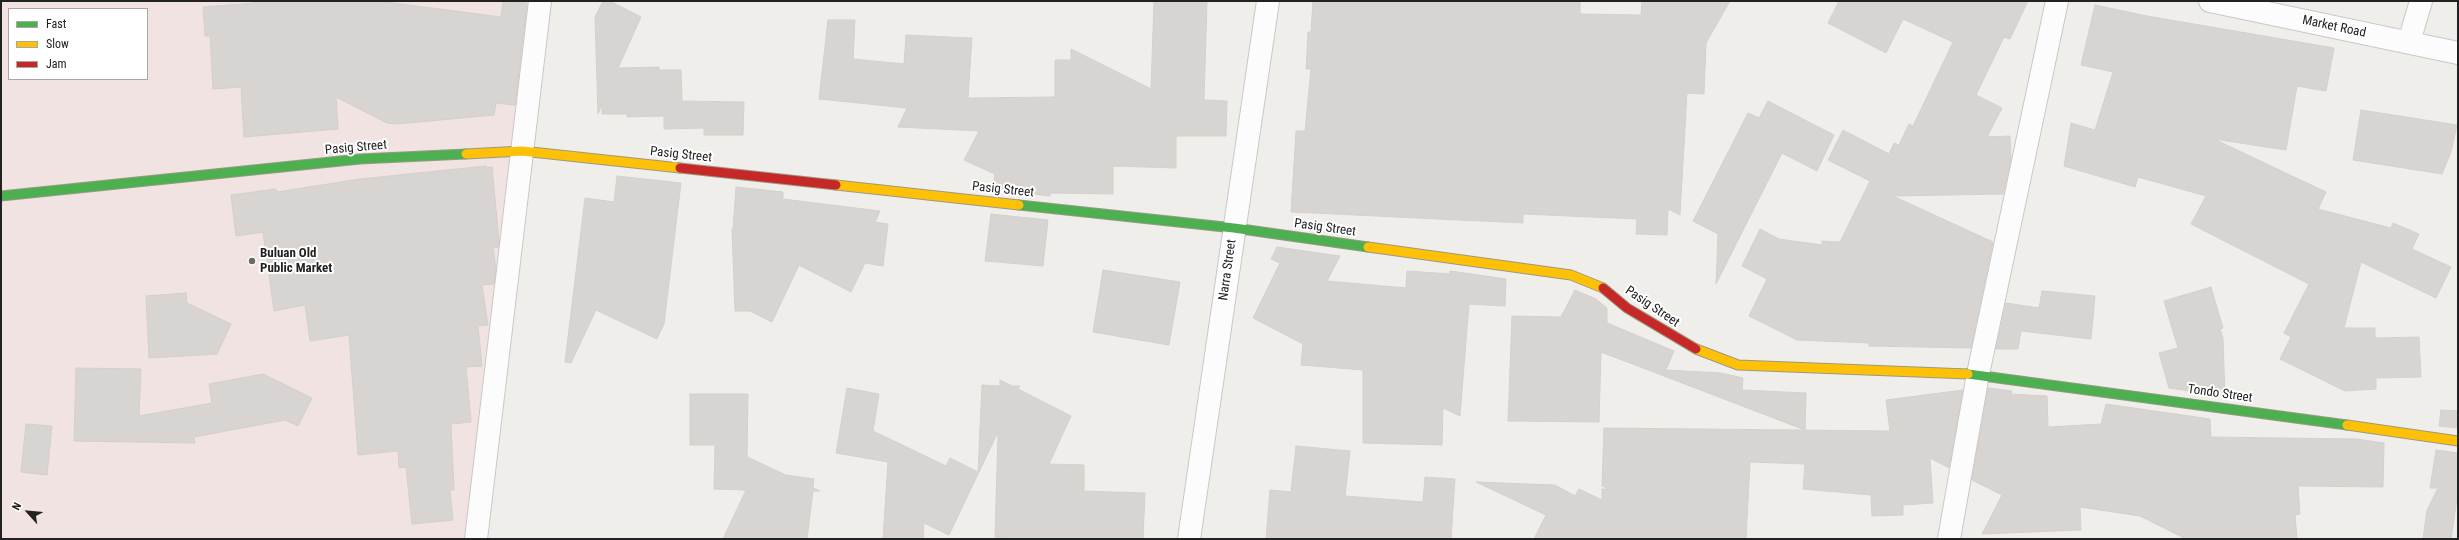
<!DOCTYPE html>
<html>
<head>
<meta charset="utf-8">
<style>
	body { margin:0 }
	#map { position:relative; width:2459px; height:540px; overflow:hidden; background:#f0eeeb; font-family:"Roboto Condensed",sans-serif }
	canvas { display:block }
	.frame { position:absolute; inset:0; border:2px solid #222; pointer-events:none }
	.legend { position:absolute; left:8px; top:8px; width:140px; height:72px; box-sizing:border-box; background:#fff; border:1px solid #a7a7a7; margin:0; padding:5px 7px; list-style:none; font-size:12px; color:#222 }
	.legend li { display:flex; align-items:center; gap:8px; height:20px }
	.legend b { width:20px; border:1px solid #a7a7a7 }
	.north { position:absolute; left:8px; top:492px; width:40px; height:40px; -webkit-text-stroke:3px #fff; paint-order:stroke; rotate:297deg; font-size:11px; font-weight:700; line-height:16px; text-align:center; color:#222 }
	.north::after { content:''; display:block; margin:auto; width:14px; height:18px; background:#222; clip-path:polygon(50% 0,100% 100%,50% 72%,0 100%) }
</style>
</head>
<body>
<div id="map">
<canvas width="2459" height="540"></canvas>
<div class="frame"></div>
<ul class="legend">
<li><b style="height:5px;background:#4caf50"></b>Fast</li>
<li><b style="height:5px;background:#ffc107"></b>Slow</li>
<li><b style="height:5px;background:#c62828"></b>Jam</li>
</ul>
<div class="north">N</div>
</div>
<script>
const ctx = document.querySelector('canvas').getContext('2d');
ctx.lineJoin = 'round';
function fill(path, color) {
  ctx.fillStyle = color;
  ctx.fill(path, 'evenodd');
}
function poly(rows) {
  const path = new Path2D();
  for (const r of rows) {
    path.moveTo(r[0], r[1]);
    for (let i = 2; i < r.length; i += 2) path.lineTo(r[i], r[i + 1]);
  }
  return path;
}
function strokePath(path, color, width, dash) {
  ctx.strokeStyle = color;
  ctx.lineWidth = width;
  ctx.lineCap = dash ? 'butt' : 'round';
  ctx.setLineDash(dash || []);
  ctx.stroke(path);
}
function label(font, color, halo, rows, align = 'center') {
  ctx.font = font + ' "Roboto Condensed",sans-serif';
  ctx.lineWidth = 4;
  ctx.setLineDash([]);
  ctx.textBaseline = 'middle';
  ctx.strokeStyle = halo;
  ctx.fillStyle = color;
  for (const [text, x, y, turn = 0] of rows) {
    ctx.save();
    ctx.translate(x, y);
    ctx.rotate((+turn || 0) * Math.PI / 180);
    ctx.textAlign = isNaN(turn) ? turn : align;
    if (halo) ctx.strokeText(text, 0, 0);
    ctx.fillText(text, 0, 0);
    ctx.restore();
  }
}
const commercial = poly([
	[1,1,532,1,469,539,1,539],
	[9,9,147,9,147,79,9,79]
]);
const building = poly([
	[255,1,378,1,501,17,503,1,527,3,515,105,496,103,494,115,397,124,387,123,336,97,338,129,244,137,241,87,213,89,210,36,205,36,203,7,255,3,255,1],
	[603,1,610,1,641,17,618,68,659,67,659,70,681,70,682,101,744,102,743,135,704,135,704,128,664,129,664,116,627,117,627,114,602,114,602,104,598,114,595,17,603,1],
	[1154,1,1207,1,1204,100,1227,101,1226,136,1176,136,1176,168,1113,166,1113,194,1050,193,1050,196,993,189,995,174,964,160,979,131,898,127,907,108,819,99,828,20,855,20,853,59,904,64,906,35,972,38,968,98,1055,97,1055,60,1071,60,1071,49,1151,89,1154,1],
	[1313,1,1580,1,1580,14,1641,15,1642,1,1730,1,1706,43,1704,94,1687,93,1680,215,1668,209,1667,235,1636,234,1637,219,1523,214,1523,223,1291,212,1296,131,1305,131,1311,69,1306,69,1308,32,1311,32,1313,1],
	[1839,1,2028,1,2010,39,2004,37,1976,95,2002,108,1987,137,2010,136,2011,159,2003,194,1893,196,1993,242,1971,348,1869,346,1869,343,1797,340,1749,316,1767,279,1742,266,1760,229,1779,239,1822,245,1822,241,1840,242,1870,181,1828,160,1843,130,1889,154,1894,143,1899,145,1909,124,1913,126,1953,42,1903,19,1886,53,1828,23,1839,1],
	[2095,5,2147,16,2334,48,2326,91,2297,86,2286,150,2214,139,2326,192,2318,209,2391,228,2393,223,2419,234,2412,249,2451,267,2436,298,2361,262,2344,328,2375,328,2375,338,2419,337,2421,377,2376,378,2376,389,2345,391,2280,359,2291,337,2284,333,2309,284,2191,224,2206,196,2138,177,2135,187,2064,166,2071,123,2095,130,2113,72,2081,65,2095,5],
	[1768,101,1834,135,1817,171,1782,153,1716,284,1718,234,1693,221,1748,113,1759,118,1768,101],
	[2361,110,2457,125,2451,152,2442,174,2353,160,2361,110],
	[486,166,486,168,492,167,499,241,498,247,493,248,496,269,494,284,482,285,488,325,478,326,482,366,466,367,471,422,451,424,454,490,450,490,453,520,412,524,406,467,399,468,398,451,358,455,349,335,310,341,305,305,274,311,263,232,236,236,231,195,276,189,277,192,360,179,486,166],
	[617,176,681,183,664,324,657,339,596,310,571,363,565,362,585,198,614,202,617,176],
	[736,187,783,192,783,199,880,211,875,222,888,224,883,266,865,263,851,292,799,265,772,322,750,311,735,311,732,229,733,229,736,187],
	[991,214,1048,220,1043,266,985,261,991,214],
	[1277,247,1340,256,1327,281,1406,288,1407,271,1450,274,1450,271,1506,279,1505,306,1469,304,1460,416,1443,408,1442,445,1363,443,1363,370,1301,365,1303,344,1253,318,1280,263,1271,259,1277,247],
	[1103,270,1180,282,1169,345,1093,332,1103,270],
	[2211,287,2223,328,2220,329,2223,339,2225,396,2169,388,2159,353,2178,348,2164,301,2211,287],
	[1575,290,1596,299,1607,308,1607,323,1674,351,1666,370,1721,373,1743,378,1742,390,1806,393,1805,430,1601,352,1599,422,1508,421,1512,316,1561,317,1575,290],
	[2042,291,2095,296,2091,339,2021,331,2018,349,1996,349,2006,303,2039,308,2042,291],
	[186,293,187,303,231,324,217,354,149,358,146,296,186,293],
	[76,368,141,369,139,416,212,403,209,384,263,374,312,398,298,426,285,420,194,437,195,443,74,441,76,368],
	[1000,380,1012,386,1020,386,1018,389,1071,416,1049,464,1084,465,1084,491,1145,493,1143,539,1013,539,995,537,998,432,949,535,924,523,923,539,883,539,888,462,836,453,847,388,879,394,873,431,946,466,950,458,978,472,982,385,1000,386,1000,380],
	[1988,388,2012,391,2011,394,2047,396,2048,427,2101,424,2106,404,2210,419,2211,437,2356,439,2384,443,2383,487,2298,486,2300,514,2295,515,2297,539,2186,539,2140,516,2080,507,2081,530,1982,534,2002,495,1972,480,1988,388],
	[1963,390,1949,468,1930,458,1933,503,1903,505,1903,515,1872,516,1871,495,1803,489,1805,464,1750,462,1746,539,1534,539,1546,515,1476,482,1555,485,1575,496,1579,489,1602,500,1602,489,1609,489,1602,486,1604,428,1890,431,1886,400,1963,390],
	[690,394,748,394,747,457,786,475,814,479,813,488,820,491,813,491,807,539,723,539,746,490,714,489,715,445,690,445,690,394],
	[2441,410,2458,411,2458,428,2439,426,2441,410],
	[26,424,52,426,47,475,21,472,26,424],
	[1296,446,1350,451,1345,496,1423,502,1425,477,1455,479,1451,539,1266,539,1270,490,1291,492,1296,446],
	[2436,450,2458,453,2458,492,2451,539,2423,539,2427,510,2438,488,2430,488,2436,450]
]);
const street = poly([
	[2210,1,2458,53],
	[2409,42,2421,1],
	[476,539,540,1],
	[1189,539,1268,1],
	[1949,539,1978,374,2057,1]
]);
const fast = poly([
	[1,196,360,159,466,154],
	[1019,205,1234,228,1368,247],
	[1968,374,2347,425]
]);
const slow = poly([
	[466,154,522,151,680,168],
	[836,185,1019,205],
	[1368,247,1571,275,1603,288],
	[1696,349,1738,365,1968,374],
	[2347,425,2458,441]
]);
const jam = poly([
	[680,168,836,185],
	[1603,288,1627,308,1696,349]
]);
const markers = [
	[252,261,4,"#6a6968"]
];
const streetNames = [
	["Market Road",2334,27,12],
	["Pasig Street",356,148,-5],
	["Pasig Street",681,155,6],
	["Pasig Street",1003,190,6],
	["Pasig Street",1325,228,8],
	["Narra Street",1228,270,-82],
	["Pasig Street",1652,307,34],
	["Tondo Street",2220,394,8]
];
const poiNames = [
	["Buluan Old",260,254],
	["Public Market",260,269]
];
fill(commercial, '#f1e3e1');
fill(building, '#d7d4d2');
strokePath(building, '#d3d0cc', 1);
strokePath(street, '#c9c8c7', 24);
strokePath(fast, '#999a82', 11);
strokePath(slow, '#999a82', 11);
strokePath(jam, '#999a82', 11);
strokePath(street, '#fdfcfc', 22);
strokePath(fast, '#4caf50', 9);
strokePath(slow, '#ffc107', 9);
strokePath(jam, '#c62828', 9);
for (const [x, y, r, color] of markers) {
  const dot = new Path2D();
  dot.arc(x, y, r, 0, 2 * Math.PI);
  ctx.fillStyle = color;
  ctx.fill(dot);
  strokePath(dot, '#fff', 1.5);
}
label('13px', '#222', '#fff', streetNames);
label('bold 13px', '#222', '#fff', poiNames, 'left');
</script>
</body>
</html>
